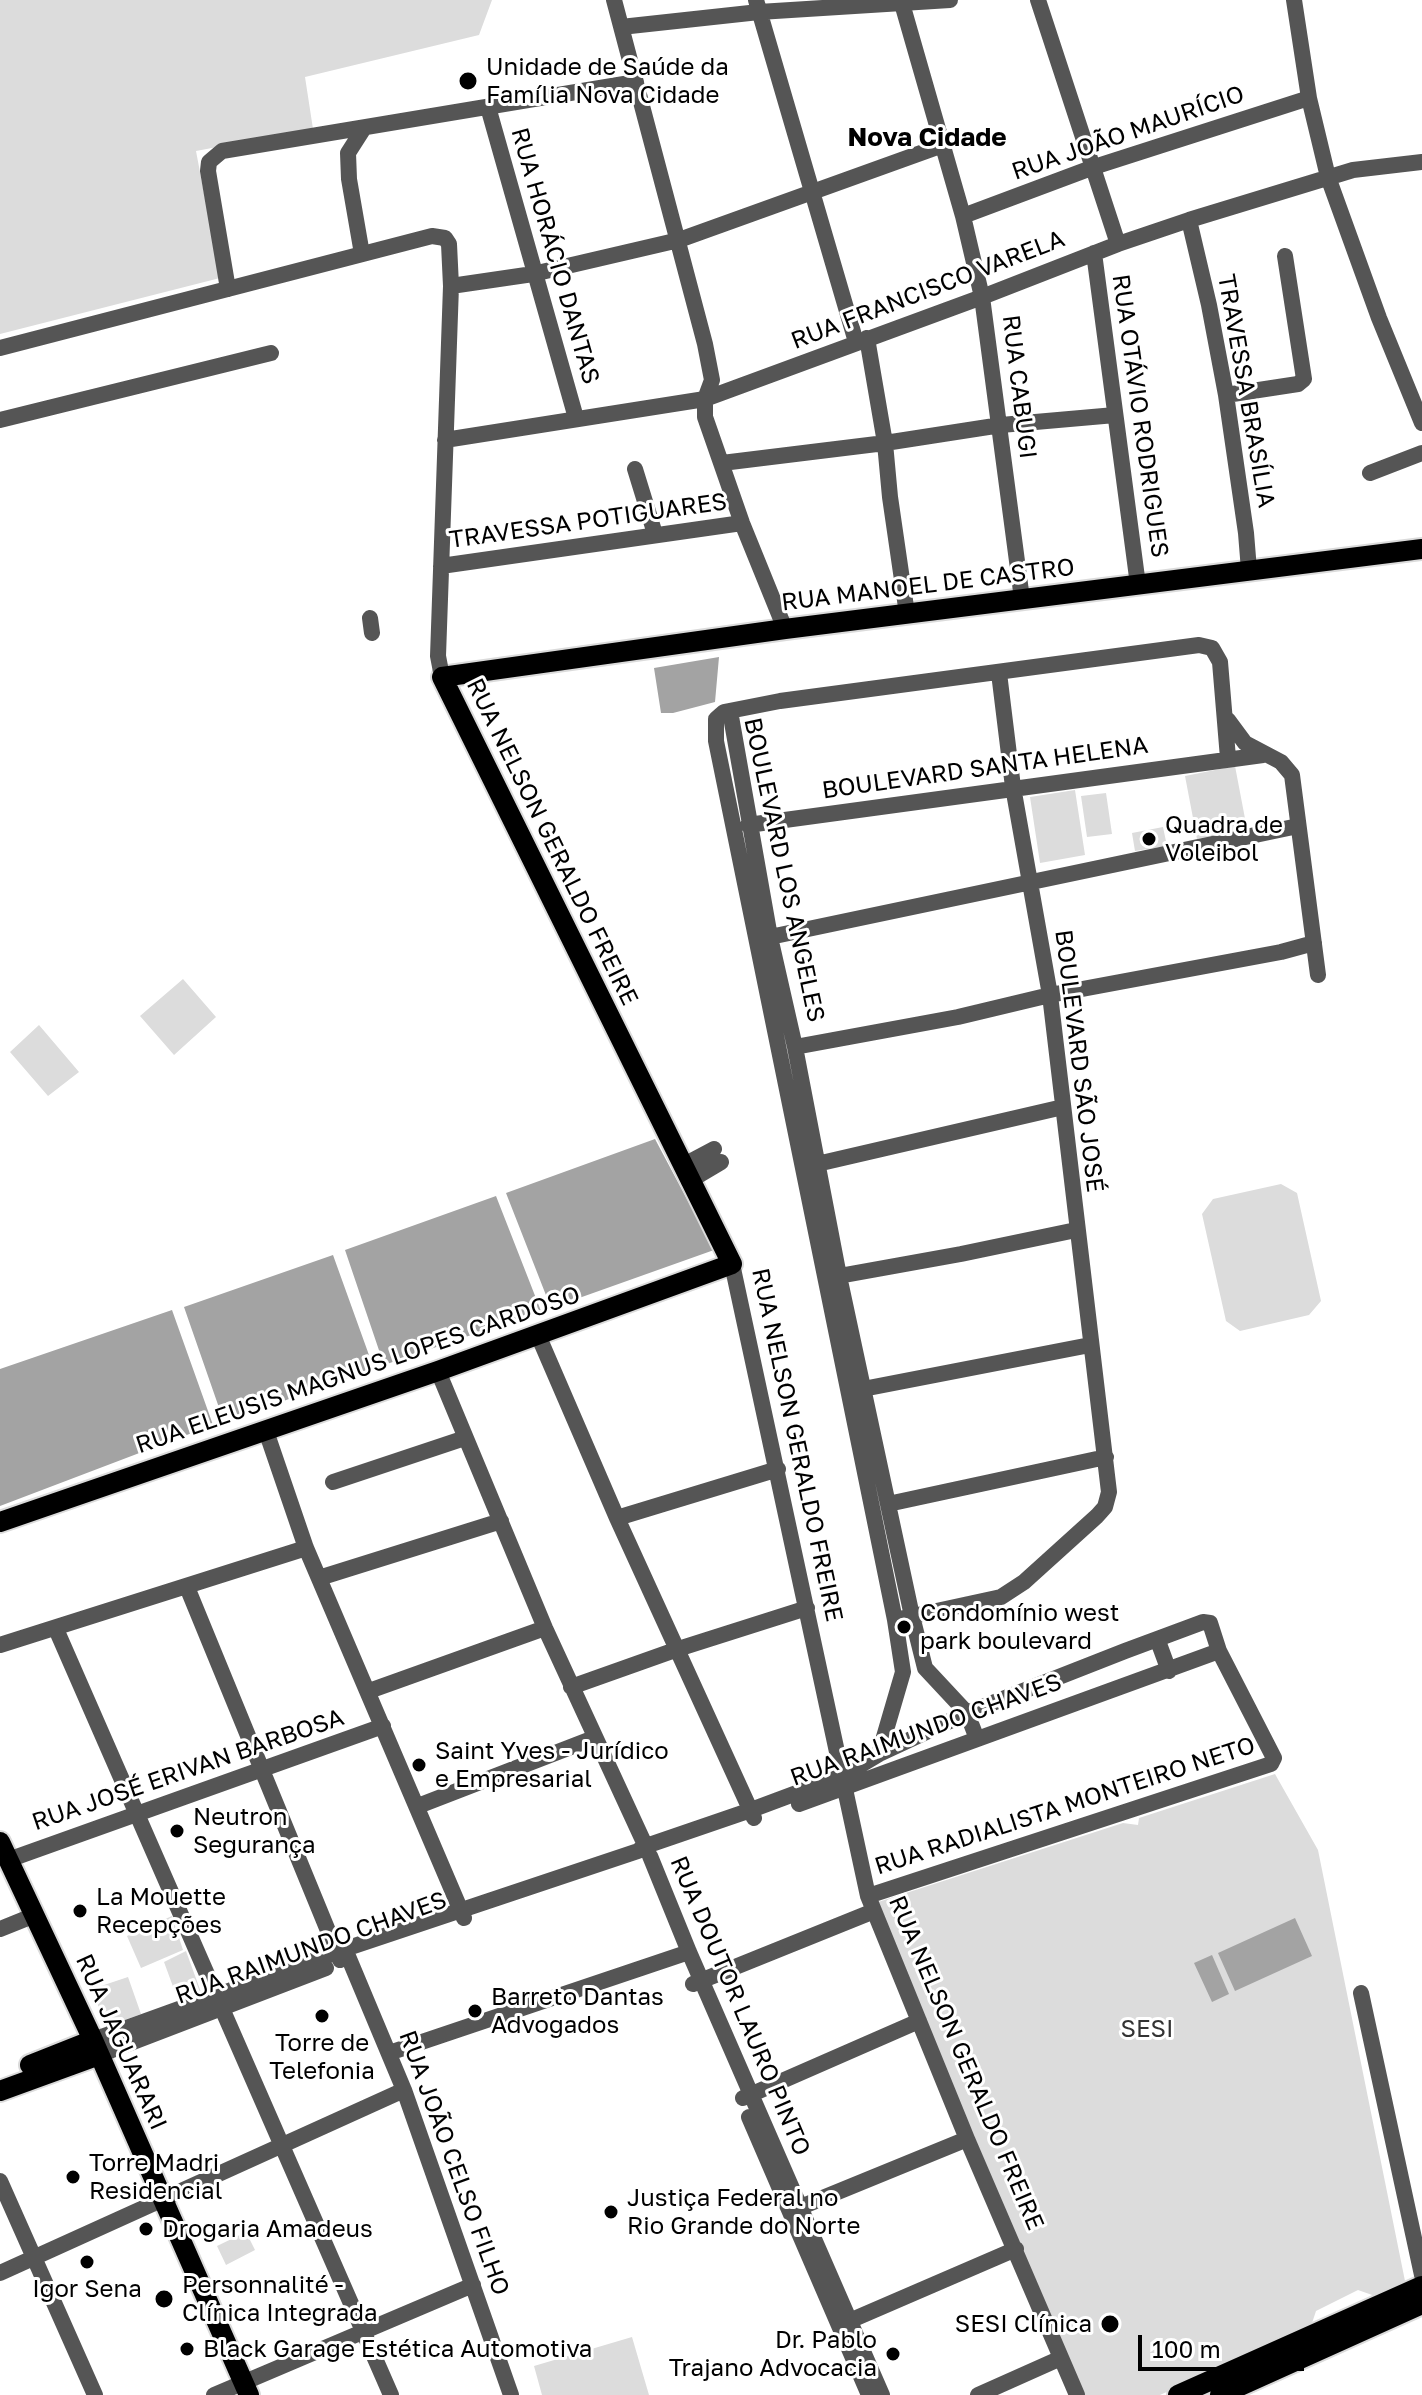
<!DOCTYPE html>
<html>
<head>
<meta charset="utf-8">
<style>
	body { margin:0 }
	#map { position:relative; width:1422px; height:2395px; overflow:hidden; background:#fff; font-family:"Golos Text",sans-serif }
	canvas { display:block }
	.scale { position:absolute; left:1138px; top:2335px; width:166px; height:36px; box-sizing:border-box; border:4px solid #000; border-top:0; padding-left:10px; font-size:24px; line-height:28px; white-space:nowrap; color:#000; -webkit-text-stroke:6px #fff; paint-order:stroke }
</style>
</head>
<body>
<div id="map">
<canvas width="1422" height="2395"></canvas>
<div class="scale">100 m</div>
</div>
<script>
const ctx = document.querySelector('canvas').getContext('2d');
ctx.lineJoin = 'round';
function fill(path, color) {
  ctx.fillStyle = color;
  ctx.fill(path, 'evenodd');
}
function poly(rows) {
  const path = new Path2D();
  for (const r of rows) {
    path.moveTo(r[0], r[1]);
    for (let i = 2; i < r.length; i += 2) path.lineTo(r[i], r[i + 1]);
  }
  return path;
}
function strokePath(path, color, width, dash) {
  ctx.strokeStyle = color;
  ctx.lineWidth = width;
  ctx.lineCap = dash ? 'butt' : 'round';
  ctx.setLineDash(dash || []);
  ctx.stroke(path);
}
function label(font, color, halo, rows, align = 'center') {
  ctx.font = font + ' "Golos Text",sans-serif';
  ctx.lineWidth = 6;
  ctx.setLineDash([]);
  ctx.textBaseline = 'middle';
  ctx.strokeStyle = halo;
  ctx.fillStyle = color;
  for (const [text, x, y, turn = 0] of rows) {
    ctx.save();
    ctx.translate(x, y);
    ctx.rotate((+turn || 0) * Math.PI / 180);
    ctx.textAlign = isNaN(turn) ? turn : align;
    if (halo) ctx.strokeText(text, 0, 0);
    ctx.fillText(text, 0, 0);
    ctx.restore();
  }
}
const green = poly([
	[0,0,492,0,479,35,305,77,313,129,196,151,220,278,0,334],
	[1235,766,1247,829,1197,839,1185,776],
	[1075,790,1085,855,1040,863,1030,797],
	[1106,793,1112,834,1087,837,1081,796],
	[1163,827,1167,846,1135,851,1132,833],
	[183,979,216,1017,174,1055,140,1016],
	[39,1025,79,1072,48,1096,10,1052],
	[1281,1184,1297,1193,1321,1301,1309,1315,1240,1331,1226,1321,1202,1214,1213,1199],
	[1275,1774,1318,1850,1405,2281,1375,2296,1358,2290,1316,2311,1311,2326,1160,2395,1084,2395,875,1903,1123,1823,1138,1825,1139,1818],
	[172,1916,183,1950,141,1968,127,1936],
	[186,1951,202,1995,179,2003,164,1962],
	[128,1977,141,2014,106,2027,92,1989],
	[246,2232,255,2250,226,2265,217,2246],
	[632,2337,649,2395,542,2395,534,2366]
]);
const water = poly([
	[719,657,715,702,673,713,661,713,654,668],
	[655,1139,714,1250,551,1308,506,1193],
	[496,1196,541,1311,384,1365,345,1250],
	[333,1255,374,1369,224,1422,184,1307],
	[172,1310,213,1425,0,1506,0,1369],
	[1295,1918,1312,1956,1235,1991,1218,1953],
	[1212,1955,1229,1994,1212,2002,1194,1963]
]);
const minor = poly([
	[614,0,705,344,712,380,705,399,705,417,742,523,785,629],
	[756,0,856,342],
	[901,0,963,216,982,297,1022,599],
	[1038,0,1118,244],
	[1294,0,1309,98,1328,177,1379,318,1422,423],
	[621,27,759,12,950,0],
	[488,107,576,418],
	[963,216,1094,167,1309,98],
	[1189,220,1209,305,1226,395,1246,533,1249,570],
	[1094,253,1138,585],
	[362,254,349,179,348,153,364,128],
	[451,286,533,274,679,240,943,145],
	[228,289,208,171,209,162,222,151,636,82],
	[867,338,885,443,890,497,907,614],
	[0,348,432,236,445,238,449,244,451,286,438,656,442,677],
	[1226,395,1298,384,1304,379,1285,256],
	[0,420,271,353],
	[445,440,705,399,982,297,1118,244,1189,220,1353,170,1422,162],
	[722,463,885,443,1001,425,1115,415],
	[635,469,655,534],
	[1370,473,1422,453],
	[441,566,742,523],
	[370,618,372,633],
	[730,711,770,937,795,1047,839,1276,912,1616,925,1668,967,1713,977,1739],
	[1228,720,1245,743,1281,762,1292,775,1318,975],
	[748,825,1263,755],
	[770,937,1298,826],
	[795,1047,958,1017,1050,995,1281,952,1314,943],
	[817,1164,1063,1107],
	[682,1166,714,1149],
	[689,1181,721,1162],
	[732,1264,868,1896,967,2139,1077,2395],
	[839,1276,961,1254,1076,1230],
	[538,1335,617,1518,754,1818],
	[438,1371,545,1628,646,1847],
	[863,1389,1090,1345],
	[266,1431,306,1548,464,1918],
	[333,1482,465,1438],
	[888,1504,1106,1457],
	[617,1518,778,1469],
	[319,1578,501,1521],
	[187,1587,340,1960],
	[895,1620,1001,1597,1024,1582,1097,1516,1105,1507,1109,1492,1050,995,1013,787,999,673],
	[56,1629,391,2395],
	[1158,1641,1169,1671],
	[0,1645,306,1548],
	[571,1687,678,1649,807,1608],
	[369,1691,545,1628],
	[879,1754,903,1672,895,1620,716,741,716,719,724,712,780,701,1199,645,1212,648,1220,662,1228,758],
	[799,1804,1219,1651],
	[418,1806,594,1738],
	[650,1856,689,1952,882,2395],
	[8,1860,383,1726],
	[0,1929,35,1915],
	[345,1949,404,2090,511,2395],
	[693,1984,874,1911],
	[1361,1993,1422,2275],
	[93,2040,345,1949,638,1851,643,1847,751,1810,842,1776,879,1754,967,1713,1125,1651,1203,1622,1210,1623,1219,1651,1274,1758,1271,1764,868,1896],
	[389,2053,689,1952],
	[99,2055,326,1968],
	[743,2098,919,2021],
	[749,2117,869,2395],
	[0,2181,95,2395],
	[791,2211,967,2139],
	[0,2273,404,2090],
	[840,2325,1016,2249],
	[214,2395,473,2285],
	[978,2395,1061,2358]
]);
const major = poly([
	[0,1522,438,1371,732,1264,442,677,785,629,1422,549],
	[0,1842,93,2040,249,2395],
	[30,2065,93,2040],
	[0,2091,99,2055],
	[1178,2395,1422,2286],
	[1220,2395,1422,2304]
]);
const markers = [
	[468,81,10,"#000"],
	[1149,839,8,"#000"],
	[904,1627,8,"#000"],
	[419,1765,8,"#000"],
	[177,1831,8,"#000"],
	[80,1911,8,"#000"],
	[475,2011,8,"#000"],
	[322,2016,8,"#000"],
	[73,2177,8,"#000"],
	[611,2212,8,"#000"],
	[146,2229,8,"#000"],
	[87,2262,8,"#000"],
	[164,2299,10,"#000"],
	[1110,2324,10,"#000"],
	[187,2349,8,"#000"],
	[893,2354,8,"#000"]
];
const poiNames = [
	["Unidade de Saúde da",486,67],
	["Família Nova Cidade",486,95],
	["Quadra de",1165,825],
	["Voleibol",1165,853],
	["Condomínio west",920,1613],
	["park boulevard",920,1641],
	["Saint Yves - Jurídico",435,1751],
	["e Empresarial",435,1779],
	["Neutron",193,1817],
	["Segurança",193,1845],
	["La Mouette",96,1897],
	["Recepções",96,1925],
	["Barreto Dantas",491,1997],
	["Advogados",491,2025],
	["Torre de",322,2043,"center"],
	["Telefonia",322,2071,"center"],
	["Torre Madri",89,2163],
	["Residencial",89,2191],
	["Justiça Federal no",627,2198],
	["Rio Grande do Norte",627,2226],
	["Drogaria Amadeus",162,2229],
	["Personnalité -",182,2285],
	["Clínica Integrada",182,2313],
	["Igor Sena",87,2289,"center"],
	["SESI Clínica",1092,2324,"right"],
	["Dr. Pablo",877,2340,"right"],
	["Trajano Advocacia",877,2368,"right"],
	["Black Garage Estética Automotiva",203,2349]
];
const streetNames = [
	["RUA JOÃO MAURÍCIO",1128,133,-19],
	["RUA HORÁCIO DANTAS",555,256,74],
	["RUA FRANCISCO VARELA",928,290,-21],
	["RUA CABUGI",1019,387,83],
	["TRAVESSA BRASÍLIA",1246,391,80],
	["RUA OTÁVIO RODRIGUES",1140,416,82],
	["TRAVESSA POTIGUARES",588,521,-8],
	["RUA MANOEL DE CASTRO",928,585,-7],
	["BOULEVARD SANTA HELENA",985,768,-8],
	["RUA NELSON GERALDO FREIRE",552,842,64],
	["BOULEVARD LOS ANGELES",784,870,78],
	["BOULEVARD SÃO JOSÉ",1079,1061,83],
	["RUA ELEUSIS MAGNUS LOPES CARDOSO",358,1370,-19],
	["RUA NELSON GERALDO FREIRE",797,1445,78],
	["RUA RAIMUNDO CHAVES",926,1730,-20],
	["RUA JOSÉ ERIVAN BARBOSA",188,1770,-19],
	["RUA RADIALISTA MONTEIRO NETO",1065,1806,-18],
	["RUA RAIMUNDO CHAVES",311,1948,-20],
	["RUA DOUTOR LAURO PINTO",740,2006,67],
	["RUA JAGUARARI",121,2042,66],
	["RUA NELSON GERALDO FREIRE",966,2063,67],
	["RUA JOÃO CELSO FILHO",454,2163,70]
];
const parkNames = [
	["SESI",1147,2029]
];
const neighbourhoodNames = [
	["Nova Cidade",927,138]
];
fill(green, '#dcdcdc');
fill(water, '#a3a3a3');
strokePath(major, '#dbdbdb', 24);
strokePath(minor, '#555', 16);
strokePath(major, '#000', 20);
for (const [x, y, r, color] of markers) {
  const dot = new Path2D();
  dot.arc(x, y, r, 0, 2 * Math.PI);
  ctx.fillStyle = color;
  ctx.fill(dot);
  strokePath(dot, '#fff', 3);
}
label('24px', '#000', '#fff', poiNames, 'left');
label('24px', '#000', '#fff', streetNames);
label('24px', '#333', '#fff', parkNames);
label('bold 26px', '#000', '#fff', neighbourhoodNames);
</script>
</body>
</html>
